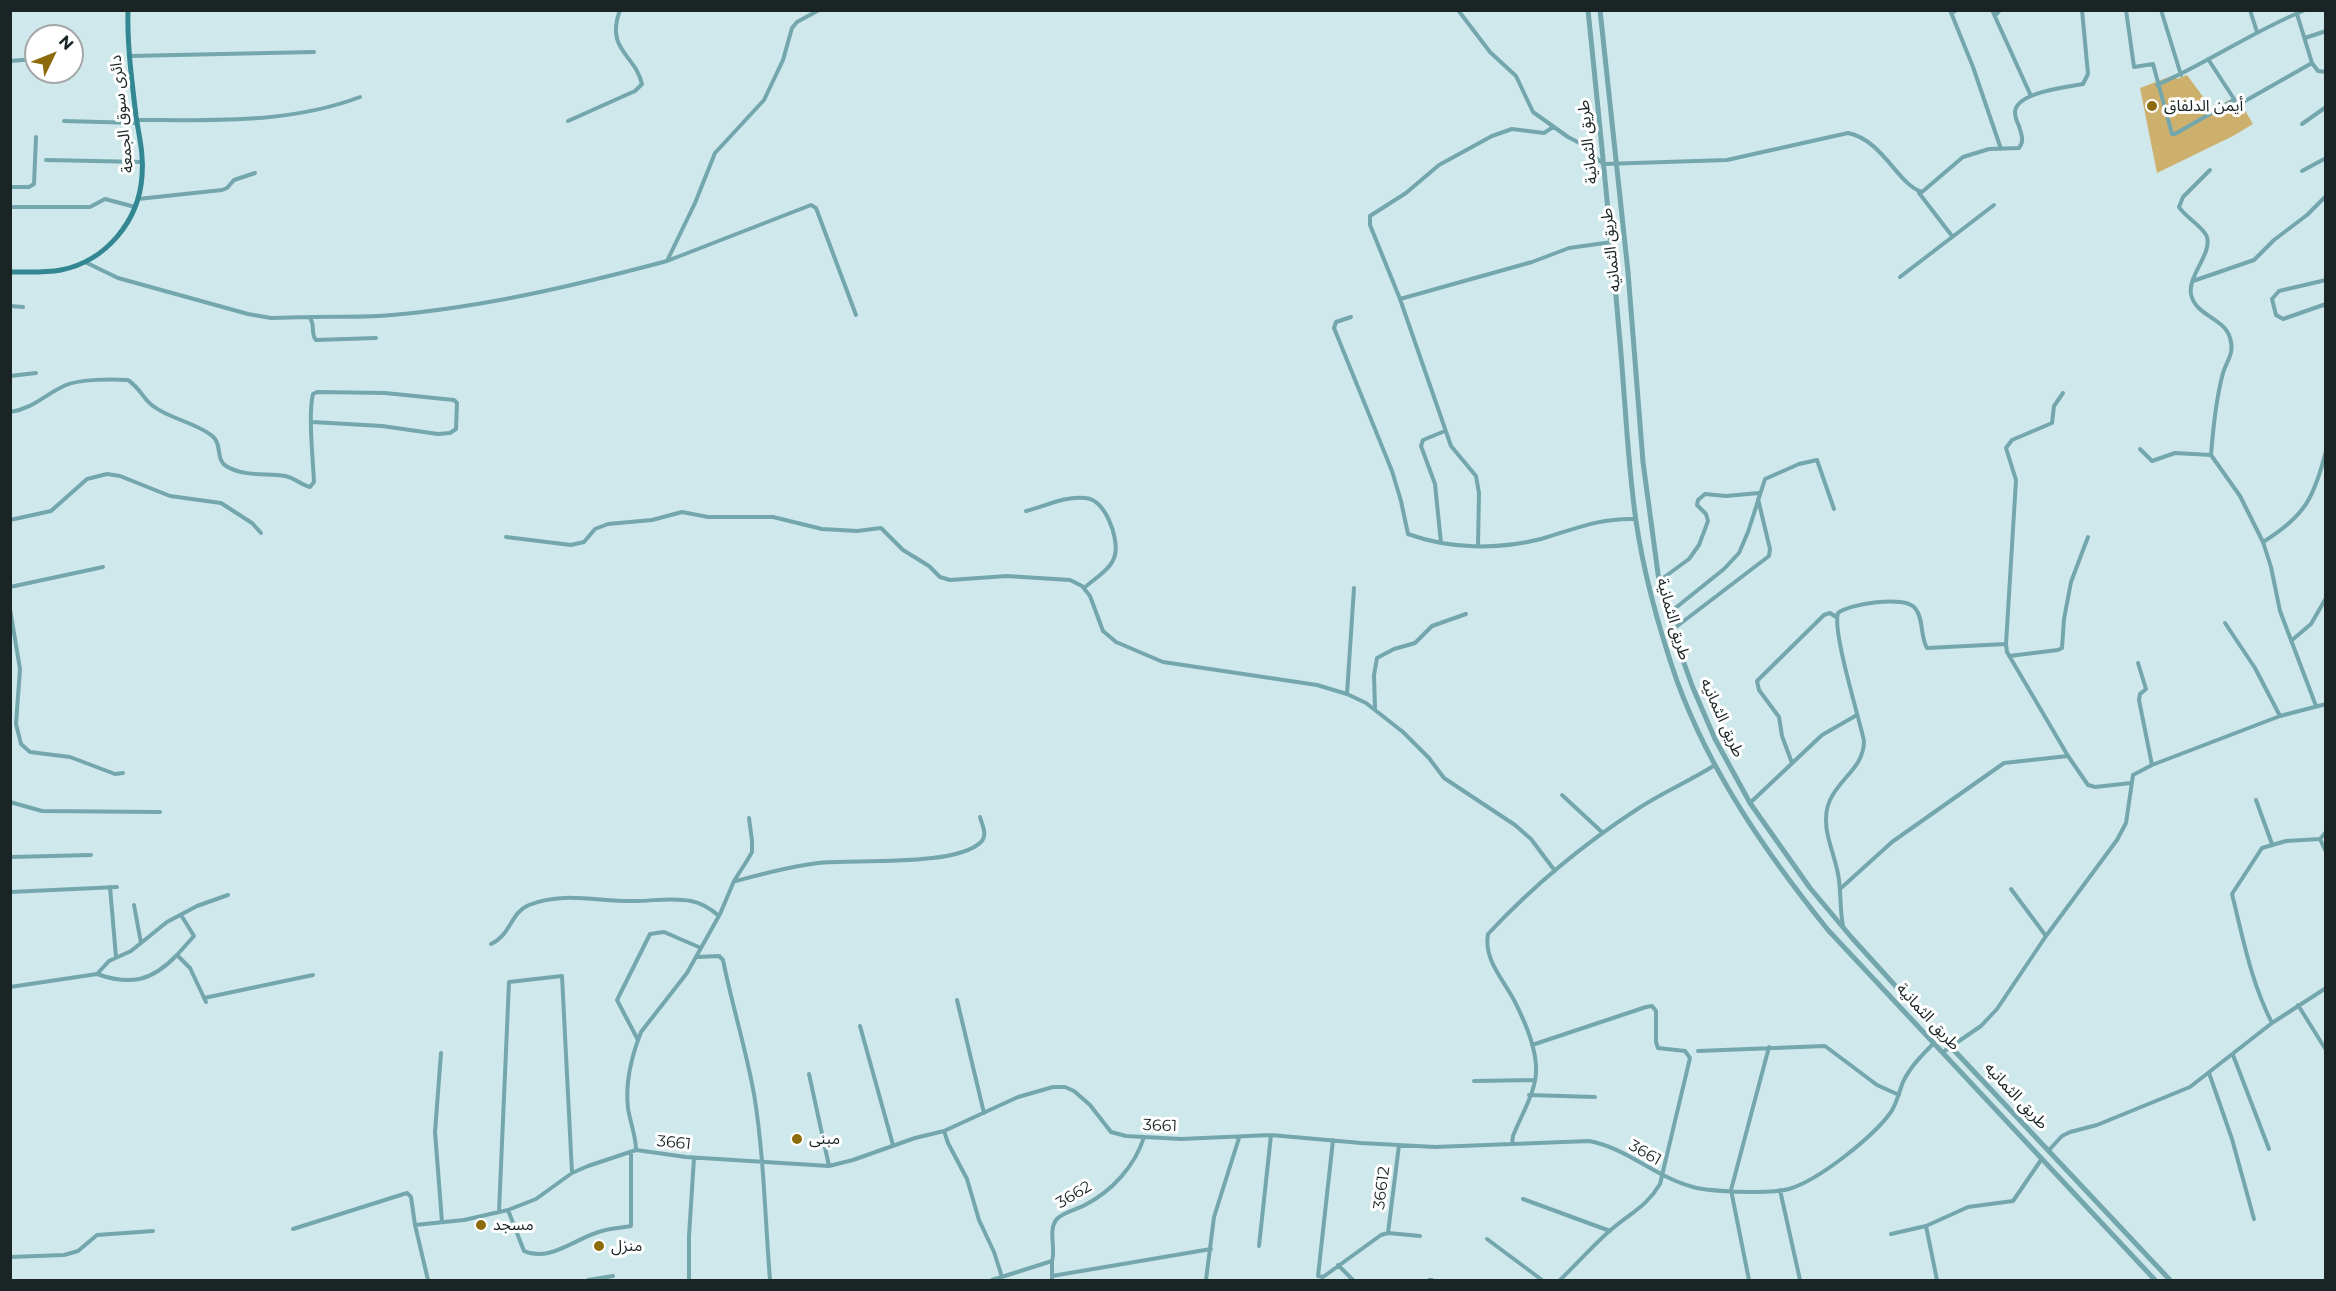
<!DOCTYPE html>
<html>
<head>
<meta charset="utf-8">
<style>
  body { margin:0 }
  #map { position:relative; width:2336px; height:1291px; overflow:hidden; background:#cfe8ec; font-family:Montserrat,sans-serif }
  canvas { display:block }
  .frame { position:absolute; inset:0; border:12px solid #1a2425; pointer-events:none }
  .north { position:absolute; left:24px; top:24px; width:60px; height:60px; box-sizing:border-box; background:#fff; border:2px solid #a3a7a8; border-radius:50%; rotate:47deg; font-size:16px; font-weight:700; line-height:24px; text-align:center; color:#1a2425 }
  .north::after { content:''; display:block; margin:auto; width:21px; height:27px; background:#8c6b0d; clip-path:polygon(50% 0,100% 100%,50% 72%,0 100%) }
</style>
</head>
<body>
<div id="map">
<canvas width="2336" height="1291"></canvas>
<div class="frame"></div>
<div class="north">N</div>
</div>
<script>
const ctx = document.querySelector('canvas').getContext('2d');
ctx.lineJoin = 'round';
function fill(path, color) { ctx.fillStyle = color; ctx.fill(path, 'evenodd'); }
function trace(path, color, width, dash) { ctx.strokeStyle = color; ctx.lineWidth = width; ctx.lineCap = dash ? 'butt' : 'round'; ctx.setLineDash(dash || []); ctx.stroke(path); }
function write(font, color, halo, rows, align = 'center') {
  ctx.font = font + ' Montserrat,"Noto Sans Arabic",sans-serif'; ctx.lineWidth = 6; ctx.setLineDash([]); ctx.textBaseline = 'middle'; ctx.strokeStyle = halo; ctx.fillStyle = color; for (const [text, x, y, turn = 0] of rows) {
    ctx.save(); ctx.translate(x, y); ctx.rotate((+turn || 0) * Math.PI / 180); ctx.textAlign = isNaN(turn) ? turn : align; if (halo) ctx.strokeText(text, 0, 0); ctx.fillText(text, 0, 0); ctx.restore();
  }
}
fill(new Path2D(`
  M 2174,75 L 2177,79 L 2187,75 L 2212,109 L 2231,99 L 2238,109 L 2243,107 L 2253,124 L 2233,136 L 2157,173 L 2140,88 Z`), '#ceb06d');
trace(new Path2D(`
  M 819,10 L 797,22 L 792,28 L 783,60 L 764,100 L 715,153 L 695,203 L 667,261 L 811,205 L 816,208 L 856,315
  M 1458,10 L 1490,52 L 1516,76 L 1533,112 L 1568,137 L 1589,148 L 1597,159 L 1604,164 L 1727,160 L 1848,133 C 1883,140 1898,185 1922,192 L 1963,157 L 1989,149 L 2019,148 C 2025,140 2021,134 2019,126 C 2017,122 2015,116 2015,112 C 2016,92 2068,87 2083,84 L 2088,74 L 2082,10
  M 1950,10 L 1973,67 L 2001,149
  M 1992,10 L 2031,96
  M 2126,10 L 2134,67 L 2153,64 L 2172,134 L 2175,134 L 2234,100
  M 2161,10 L 2181,75
  M 2250,10 L 2257,32
  M 1951,13 L 1957,10
  M 2297,14 L 2312,63 L 2318,71 L 2326,72
  M 1995,16 L 2000,10
  M 2305,38 L 2326,31
  M 130,56 L 314,52
  M 2208,59 L 2238,105 L 2312,63
  M 10,61 L 36,59
  M 2157,85 C 2208,63 2253,31 2305,10
  M 137,120 C 212,120 289,124 360,97
  M 64,121 L 137,123
  M 568,121 L 635,91 L 642,84 C 635,54 605,50 620,10
  M 2302,124 L 2326,107
  M 46,160 L 142,162
  M 2210,170 L 2183,197 L 2179,207 C 2185,217 2204,227 2207,237 C 2212,254 2188,275 2191,294 C 2195,316 2225,318 2230,338 C 2235,353 2227,360 2223,373 C 2216,399 2213,429 2211,455
  M 2302,171 L 2326,158
  M 10,187 L 29,187 L 34,184 L 36,137
  M 1919,193 L 1952,236
  M 138,199 L 222,190 L 227,188 L 234,180 L 255,173
  M 10,207 L 90,207 L 105,199 L 135,207
  M 85,262 L 118,278 L 248,314 L 271,318 L 309,317 C 316,323 310,334 316,340 L 376,338
  M 1900,277 L 1994,205
  M 2326,280 L 2279,291 L 2272,299 L 2276,315 L 2283,319 L 2326,304
  M 2193,281 L 2254,260 L 2274,240 L 2307,215 L 2326,196
  M 1400,299 L 1370,225 L 1370,216 L 1406,193 L 1439,165 L 1492,136 L 1512,129 L 1544,133 L 1553,127
  M 10,306 L 23,307
  M 309,317 C 336,316 364,318 392,315 C 485,307 577,285 667,261
  M 1351,317 L 1336,322 L 1334,328 L 1392,471 L 1401,501 L 1408,534 C 1449,549 1498,550 1541,539 C 1575,529 1599,518 1635,519
  M 10,376 L 36,373
  M 2063,393 L 2054,406 L 2052,423 L 2012,440 L 2006,448 L 2016,480 L 2006,644 L 2007,652 L 2068,756 L 2088,785 L 2095,787 L 2131,783
  M 10,412 C 35,408 45,394 66,385 C 80,379 112,379 128,380 C 141,389 143,399 153,406 C 170,419 194,422 211,435 C 223,443 215,459 226,466 C 244,477 265,473 285,476 C 295,478 301,485 310,487 L 314,482 C 313,459 308,414 313,394 L 317,392 L 385,393 L 454,400 L 457,403 L 456,429 L 450,433 L 438,434 L 382,426 L 312,422
  M 2140,449 L 2152,461 L 2175,453 L 2211,455 L 2240,496 L 2263,542 L 2271,567 L 2280,611 L 2316,706
  M 1026,511 C 1046,506 1064,496 1085,498 C 1105,499 1119,537 1115,555 C 1112,569 1094,579 1084,588
  M 10,520 L 51,511 L 87,479 L 107,474 L 120,476 L 170,496 L 221,503 L 252,523 L 261,533
  M 506,537 L 571,545 L 584,542 L 595,529 L 608,524 L 652,520 L 682,512 L 708,517 L 773,517 L 822,529 L 857,531 L 881,528 L 903,550 L 929,566 L 940,577 L 950,580 L 1007,576 L 1070,580 L 1082,586 L 1090,596 L 1103,631 L 1116,642 L 1163,662 L 1317,685 L 1347,694 L 1366,703 L 1403,732 L 1429,758 L 1444,778 L 1515,825 L 1531,839 L 1555,871
  M 2263,542 C 2305,516 2314,498 2326,451
  M 1441,543 L 1435,484 L 1421,446 L 1423,440 L 1445,431
  M 1478,546 L 1479,493 L 1476,476 L 1451,446 L 1400,299 L 1532,262 L 1569,248 L 1612,242
  M 1659,581 L 1689,559 L 1699,545 L 1708,521 L 1706,514 L 1697,505 L 1698,500 L 1705,494 L 1726,496 L 1759,493
  M 10,587 L 103,567
  M 10,609 L 20,669 L 16,724 L 21,744 L 30,752 L 70,757 L 115,774 L 123,773
  M 1668,614 L 1724,569 L 1739,553 L 1748,532 L 1765,479 L 1799,464 L 1817,460 L 1834,509
  M 2225,623 L 2255,668 L 2280,716
  M 1672,630 L 1769,556 L 1770,549 L 1758,499
  M 2291,641 L 2311,624 L 2326,598
  M 2009,656 L 2058,650 L 2062,648 L 2064,619 L 2071,582 L 2088,537
  M 2138,663 L 2146,689 L 2140,694 L 2139,700 L 2152,765
  M 1347,694 L 1354,588
  M 1375,708 L 1374,675 L 1377,658 L 1394,649 L 1415,643 L 1432,626 L 1466,614
  M 1792,763 L 1782,736 L 1779,717 L 1759,690 L 1757,681 L 1824,615 L 1830,613 L 1836,617
  M 1562,795 L 1603,833
  M 2256,800 L 2272,844
  M 10,802 L 42,811 L 160,812
  M 1750,803 L 1822,735 L 1857,715
  M 2326,832 L 2320,839 L 2326,852
  M 10,857 L 91,855
  M 736,881 C 762,874 791,866 818,863 C 854,859 956,867 981,842 C 988,835 982,825 980,817
  M 110,887 L 116,957
  M 1840,889 L 1892,842 L 2004,763 L 2068,756
  M 2011,889 L 2046,936
  M 10,892 L 117,887
  M 134,905 L 141,943
  M 1843,926 C 1840,911 1841,896 1839,880 C 1836,853 1818,827 1830,800 C 1840,778 1864,767 1864,741 C 1859,717 1832,631 1838,613 C 1848,604 1905,595 1915,608 C 1924,619 1920,636 1927,648 L 2006,644
  M 491,944 C 511,935 510,913 529,905 C 563,891 600,902 635,901 C 653,901 673,897 691,901 C 702,903 711,909 719,916
  M 177,955 L 194,936 L 181,915
  M 697,957 L 719,956 L 723,960 C 732,1005 746,1049 754,1094 C 764,1155 765,1218 770,1280
  M 97,974 C 131,986 152,981 177,955 L 190,968 L 206,1002
  M 10,987 L 97,974 L 109,961 L 131,951 L 167,922 L 197,906 L 228,895
  M 204,998 L 313,975
  M 957,1000 L 984,1113
  M 2298,1005 L 2326,1050
  M 2272,1023 C 2251,982 2243,938 2232,894 L 2262,848 L 2286,841 L 2320,839
  M 860,1026 L 893,1145
  M 638,1040 L 617,1000 L 650,934 L 664,932 L 701,948
  M 1532,1045 L 1646,1007 L 1652,1006 L 1656,1011 L 1656,1042 L 1658,1048 L 1685,1051 L 1690,1058 L 1660,1184 C 1647,1206 1632,1212 1613,1228 C 1594,1244 1578,1263 1560,1280
  M 1698,1051 L 1825,1046 L 1877,1085 L 1899,1095
  M 1943,1052 L 1981,1026 L 1997,1009 L 2046,936 L 2117,840 L 2126,823 L 2133,775 L 2152,765 L 2280,716 L 2326,704
  M 441,1053 L 435,1132 L 442,1222
  M 2233,1055 L 2269,1149
  M 2209,1073 L 2232,1139 L 2254,1219
  M 809,1074 L 829,1166
  M 1474,1081 L 1535,1080
  M 1529,1095 L 1595,1097
  M 944,1131 L 948,1143 L 967,1179 L 979,1220 L 994,1252 L 1002,1277
  M 1333,1140 L 1318,1276 L 1323,1277 L 1381,1235 L 1388,1233 L 1420,1236
  M 1512,1144 L 1513,1136 C 1521,1115 1538,1089 1536,1066 C 1535,1046 1525,1022 1516,1004 C 1505,981 1483,960 1488,934 C 1532,887 1585,843 1639,808 C 1663,792 1690,781 1715,765
  M 636,1150 C 636,1136 630,1122 628,1108 C 625,1083 632,1055 641,1032 L 687,973 L 720,914 L 734,881 L 748,859 L 752,852 L 752,841 L 749,818
  M 2049,1150 L 2062,1136 L 2070,1132 L 2097,1125 L 2190,1087 L 2272,1023 L 2326,988
  M 1780,1190 L 1800,1280
  M 1523,1199 L 1610,1231
  M 508,1210 L 524,1251 C 550,1263 577,1237 602,1231 C 611,1228 621,1228 631,1226 L 631,1152
  M 499,1212 L 509,982 L 562,976 L 572,1173
  M 415,1225 L 464,1220 L 508,1210 L 536,1199 L 572,1173 L 588,1166 L 636,1150 L 686,1157 L 829,1166 L 853,1160 L 915,1138 L 944,1131 L 1018,1097 L 1053,1087 L 1065,1087 L 1074,1091 L 1090,1105 L 1111,1132 L 1126,1136 L 1181,1139 L 1271,1135 L 1361,1143 L 1435,1147 L 1589,1141 C 1627,1148 1655,1177 1693,1187 C 1711,1192 1771,1194 1789,1189 C 1819,1180 1873,1137 1891,1112 C 1897,1103 1899,1092 1903,1082 C 1910,1067 1922,1055 1934,1043
  M 1926,1226 L 1937,1280
  M 293,1229 L 407,1193 L 411,1197 L 415,1225 L 428,1280
  M 1388,1233 L 1399,1145
  M 1891,1234 L 1926,1226 L 1968,1207 L 2013,1201 L 2041,1160
  M 1487,1239 L 1542,1280
  M 1259,1246 L 1271,1135
  M 10,1257 L 64,1255 L 78,1251 L 97,1235 L 153,1231
  M 1052,1261 L 1052,1280
  M 1338,1265 L 1353,1280
  M 1052,1276 L 1211,1249
  M 588,1280 L 613,1276
  M 689,1280 L 689,1236 L 694,1158
  M 992,1280 L 1052,1261 C 1056,1249 1048,1231 1056,1220 C 1062,1212 1076,1210 1085,1205 C 1112,1191 1135,1166 1144,1137
  M 1206,1280 L 1214,1217 L 1239,1138
  M 1429,1280 L 1432,1280
  M 1749,1280 L 1731,1190 L 1769,1047`), '#74a6ad', 4);
trace(new Path2D(`
  M 1588,10 C 1599,117 1610,224 1619,331 C 1625,393 1627,459 1636,521 C 1644,575 1659,629 1677,681 C 1711,774 1767,854 1828,930 L 2155,1280
  M 1600,10 L 1628,272 L 1643,462 L 1659,581 L 1672,630 L 1693,688 L 1715,739 L 1750,803 L 1810,888 L 1852,938 L 1950,1046 L 2170,1280`), '#74a6ad', 5);
trace(new Path2D(`
  M 10,272 C 27,272 45,273 61,270 C 106,261 139,221 142,176 C 144,155 139,136 136,116 C 132,81 127,46 128,10`), '#328792', 5);
for (const [x, y, r, color] of [
  [2152,106,6,"#8c6b0d"],
  [797,1139,6,"#8c6b0d"],
  [481,1225,6,"#8c6b0d"],
  [599,1246,6,"#8c6b0d"]
]) { const dot = new Path2D(); dot.arc(x, y, r, 0, 2 * Math.PI); ctx.fillStyle = color; ctx.fill(dot); trace(dot, '#fff', 2); }
write('16px', '#1a2425', '#fff', [
  ["أيمن الدلفاق",2164,106],
  ["مبنى",809,1139],
  ["مسجد",493,1225],
  ["منزل",611,1246]
], 'left');
write('16px', '#1a2425', '#fff', [
  ["دائرى سوق الجمعة",122,114,-96],
  ["طريق الثمانية",1588,142,-96],
  ["طريق الثمانيه",1611,250,-96],
  ["طريق الثمانية",1673,619,74],
  ["طريق الثمانيه",1722,718,66],
  ["طريق الثمانية",1928,1017,47],
  ["طريق الثمانيه",2016,1096,47],
  ["3661",1160,1126,2],
  ["3661",674,1143,6],
  ["3661",1645,1153,30],
  ["36612",1382,1188,-83],
  ["3662",1074,1195,-31]
]);
</script>
</body>
</html>
